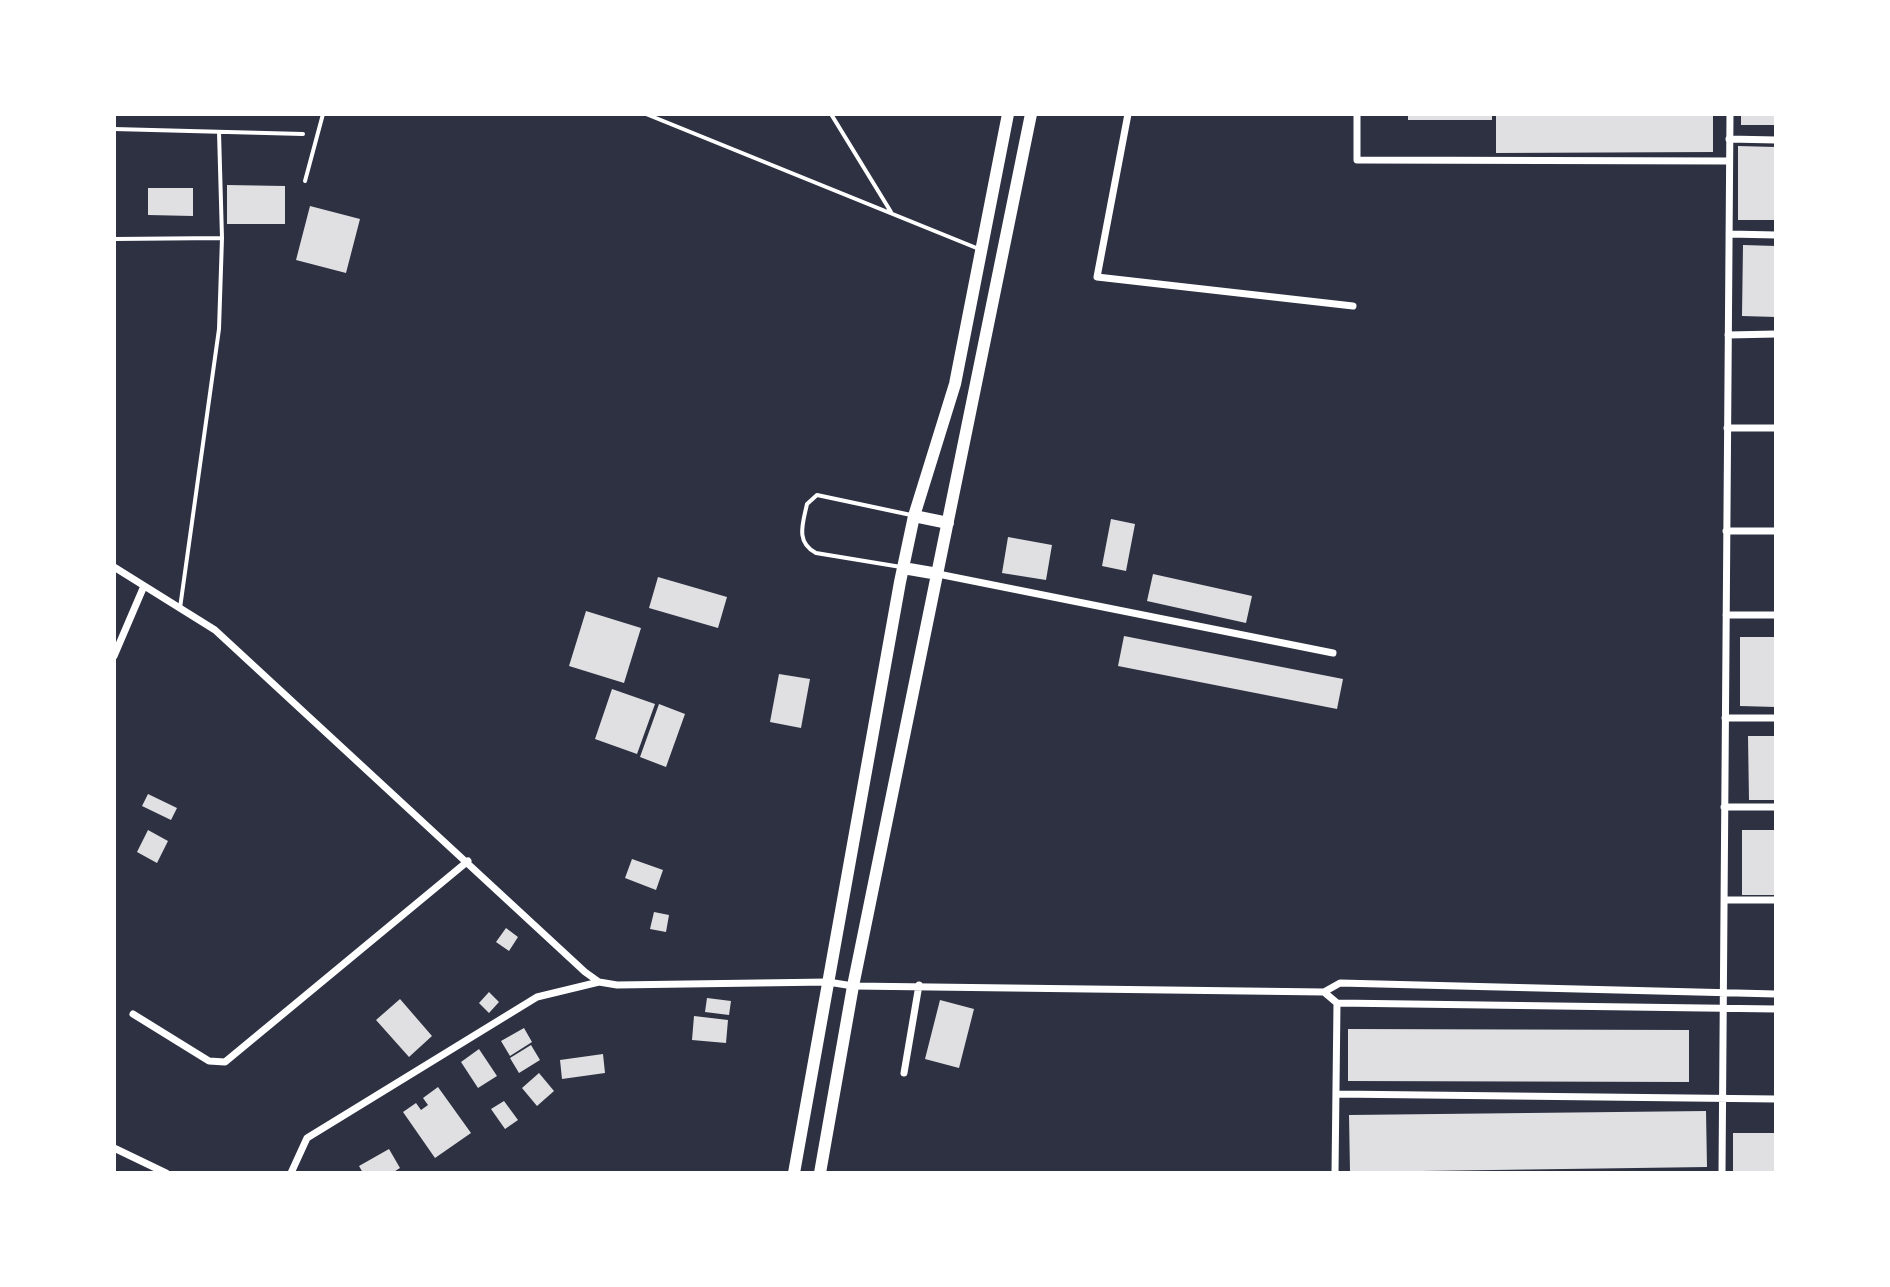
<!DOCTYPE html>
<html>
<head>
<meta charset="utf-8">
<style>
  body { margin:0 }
  #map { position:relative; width:1890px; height:1287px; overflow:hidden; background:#2d3142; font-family:Montserrat,sans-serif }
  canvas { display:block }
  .frame { position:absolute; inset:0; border:116px solid #fff; pointer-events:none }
</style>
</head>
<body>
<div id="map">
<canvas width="1890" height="1287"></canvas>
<div class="frame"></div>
</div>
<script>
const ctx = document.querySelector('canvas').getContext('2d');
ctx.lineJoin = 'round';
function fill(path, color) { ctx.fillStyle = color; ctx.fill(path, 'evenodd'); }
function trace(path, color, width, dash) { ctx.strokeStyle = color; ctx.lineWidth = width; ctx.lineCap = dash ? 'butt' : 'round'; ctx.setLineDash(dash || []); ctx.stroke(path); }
fill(new Path2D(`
  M 1408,114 L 1492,114 L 1492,120 L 1408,120 Z
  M 1496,114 L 1713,114 L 1713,152 L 1496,153 Z
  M 1741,114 L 1776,114 L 1776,125 L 1741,125 Z
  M 1738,146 L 1776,147 L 1776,220 L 1738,220 Z
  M 227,185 L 285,186 L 285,224 L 227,224 Z
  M 148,188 L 193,188 L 193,216 L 148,215 Z
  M 310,206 L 360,219 L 346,273 L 296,260 Z
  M 1743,245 L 1776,246 L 1776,317 L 1742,316 Z
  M 1111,519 L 1135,524 L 1126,571 L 1102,566 Z
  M 1008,537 L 1052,545 L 1046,580 L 1002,573 Z
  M 1153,574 L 1252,596 L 1246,623 L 1147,601 Z
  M 658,577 L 727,597 L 718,628 L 649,608 Z
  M 586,611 L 641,628 L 624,683 L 569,666 Z
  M 1124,636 L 1343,679 L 1337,709 L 1118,666 Z
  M 1740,637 L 1776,637 L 1776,707 L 1740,706 Z
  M 779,674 L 810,679 L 801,728 L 770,722 Z
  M 612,689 L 655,704 L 637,754 L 595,739 Z
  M 659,704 L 685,714 L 666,767 L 640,757 Z
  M 1748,736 L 1776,736 L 1776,800 L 1749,800 Z
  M 148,794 L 177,808 L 171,820 L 142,806 Z
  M 148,830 L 168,841 L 157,863 L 137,852 Z
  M 1742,830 L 1776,830 L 1776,895 L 1742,895 Z
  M 632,859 L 663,870 L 656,890 L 625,878 Z
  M 654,912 L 669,915 L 666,932 L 650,929 Z
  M 506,928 L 518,937 L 509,951 L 496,942 Z
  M 489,992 L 499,1002 L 489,1013 L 479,1003 Z
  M 707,998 L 731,1001 L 729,1015 L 705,1012 Z
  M 400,999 L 432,1036 L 409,1057 L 376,1020 Z
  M 940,1000 L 974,1009 L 959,1068 L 925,1059 Z
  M 694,1016 L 728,1020 L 726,1043 L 692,1040 Z
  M 524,1028 L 532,1042 L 510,1056 L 501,1041 Z
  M 1348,1029 L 1689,1030 L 1689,1082 L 1348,1081 Z
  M 531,1045 L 540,1060 L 519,1073 L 510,1058 Z
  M 479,1049 L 497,1076 L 478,1088 L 461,1062 Z
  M 603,1054 L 605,1073 L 562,1079 L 560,1060 Z
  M 539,1073 L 554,1091 L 537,1106 L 522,1088 Z
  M 438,1087 L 471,1133 L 435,1158 L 403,1112 L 416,1103 L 421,1110 L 428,1105 L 423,1098 Z
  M 504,1101 L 518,1120 L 505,1129 L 491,1109 Z
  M 1706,1111 L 1707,1167 L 1350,1172 L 1349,1115 Z
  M 1733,1133 L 1776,1133 L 1776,1173 L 1733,1173 Z
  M 389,1149 L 400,1168 L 392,1173 L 363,1173 L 359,1166 Z`), '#e0e0e3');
trace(new Path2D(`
  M 646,114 L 979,249
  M 831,114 L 891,212
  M 114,129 L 303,134
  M 305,181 L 323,114
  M 114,239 L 222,238
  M 901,567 L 816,553 C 795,542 803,523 807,504 L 817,495 L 911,515
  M 180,608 L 219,329 L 222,238 L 219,132`), '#fff', 4);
trace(new Path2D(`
  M 1128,114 L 1097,277 L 1353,306
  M 1357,114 L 1357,160 L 1729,161
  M 1729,139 L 1776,140
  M 1729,234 L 1776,235
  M 1728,335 L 1776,334
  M 1727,428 L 1776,428
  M 1726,531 L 1776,531
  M 114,567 L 215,630 L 585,972 L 599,982
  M 938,574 L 1333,653
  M 1726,615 L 1776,615
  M 114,656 L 144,586
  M 1725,718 L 1776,718
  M 1724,807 L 1776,807
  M 1724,900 L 1776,900
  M 1324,992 L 1337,1003 L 1776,1009
  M 133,1014 L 209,1061 L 225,1062 L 468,861
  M 904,1073 L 919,985
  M 1336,1094 L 1776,1099
  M 114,1148 L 166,1173
  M 291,1173 L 307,1138 L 537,997 L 599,982 L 617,985 L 828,982 L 853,986 L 1324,992 L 1340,983 L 1776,994
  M 1335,1173 L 1337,1003
  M 1722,1173 L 1730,114`), '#fff', 7);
trace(new Path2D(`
  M 914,516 L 948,523
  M 903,568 L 938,574
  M 794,1173 L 900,582 L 914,516 L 955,384 L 1008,114
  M 820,1173 L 853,986 L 1031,114`), '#fff', 12);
</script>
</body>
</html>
